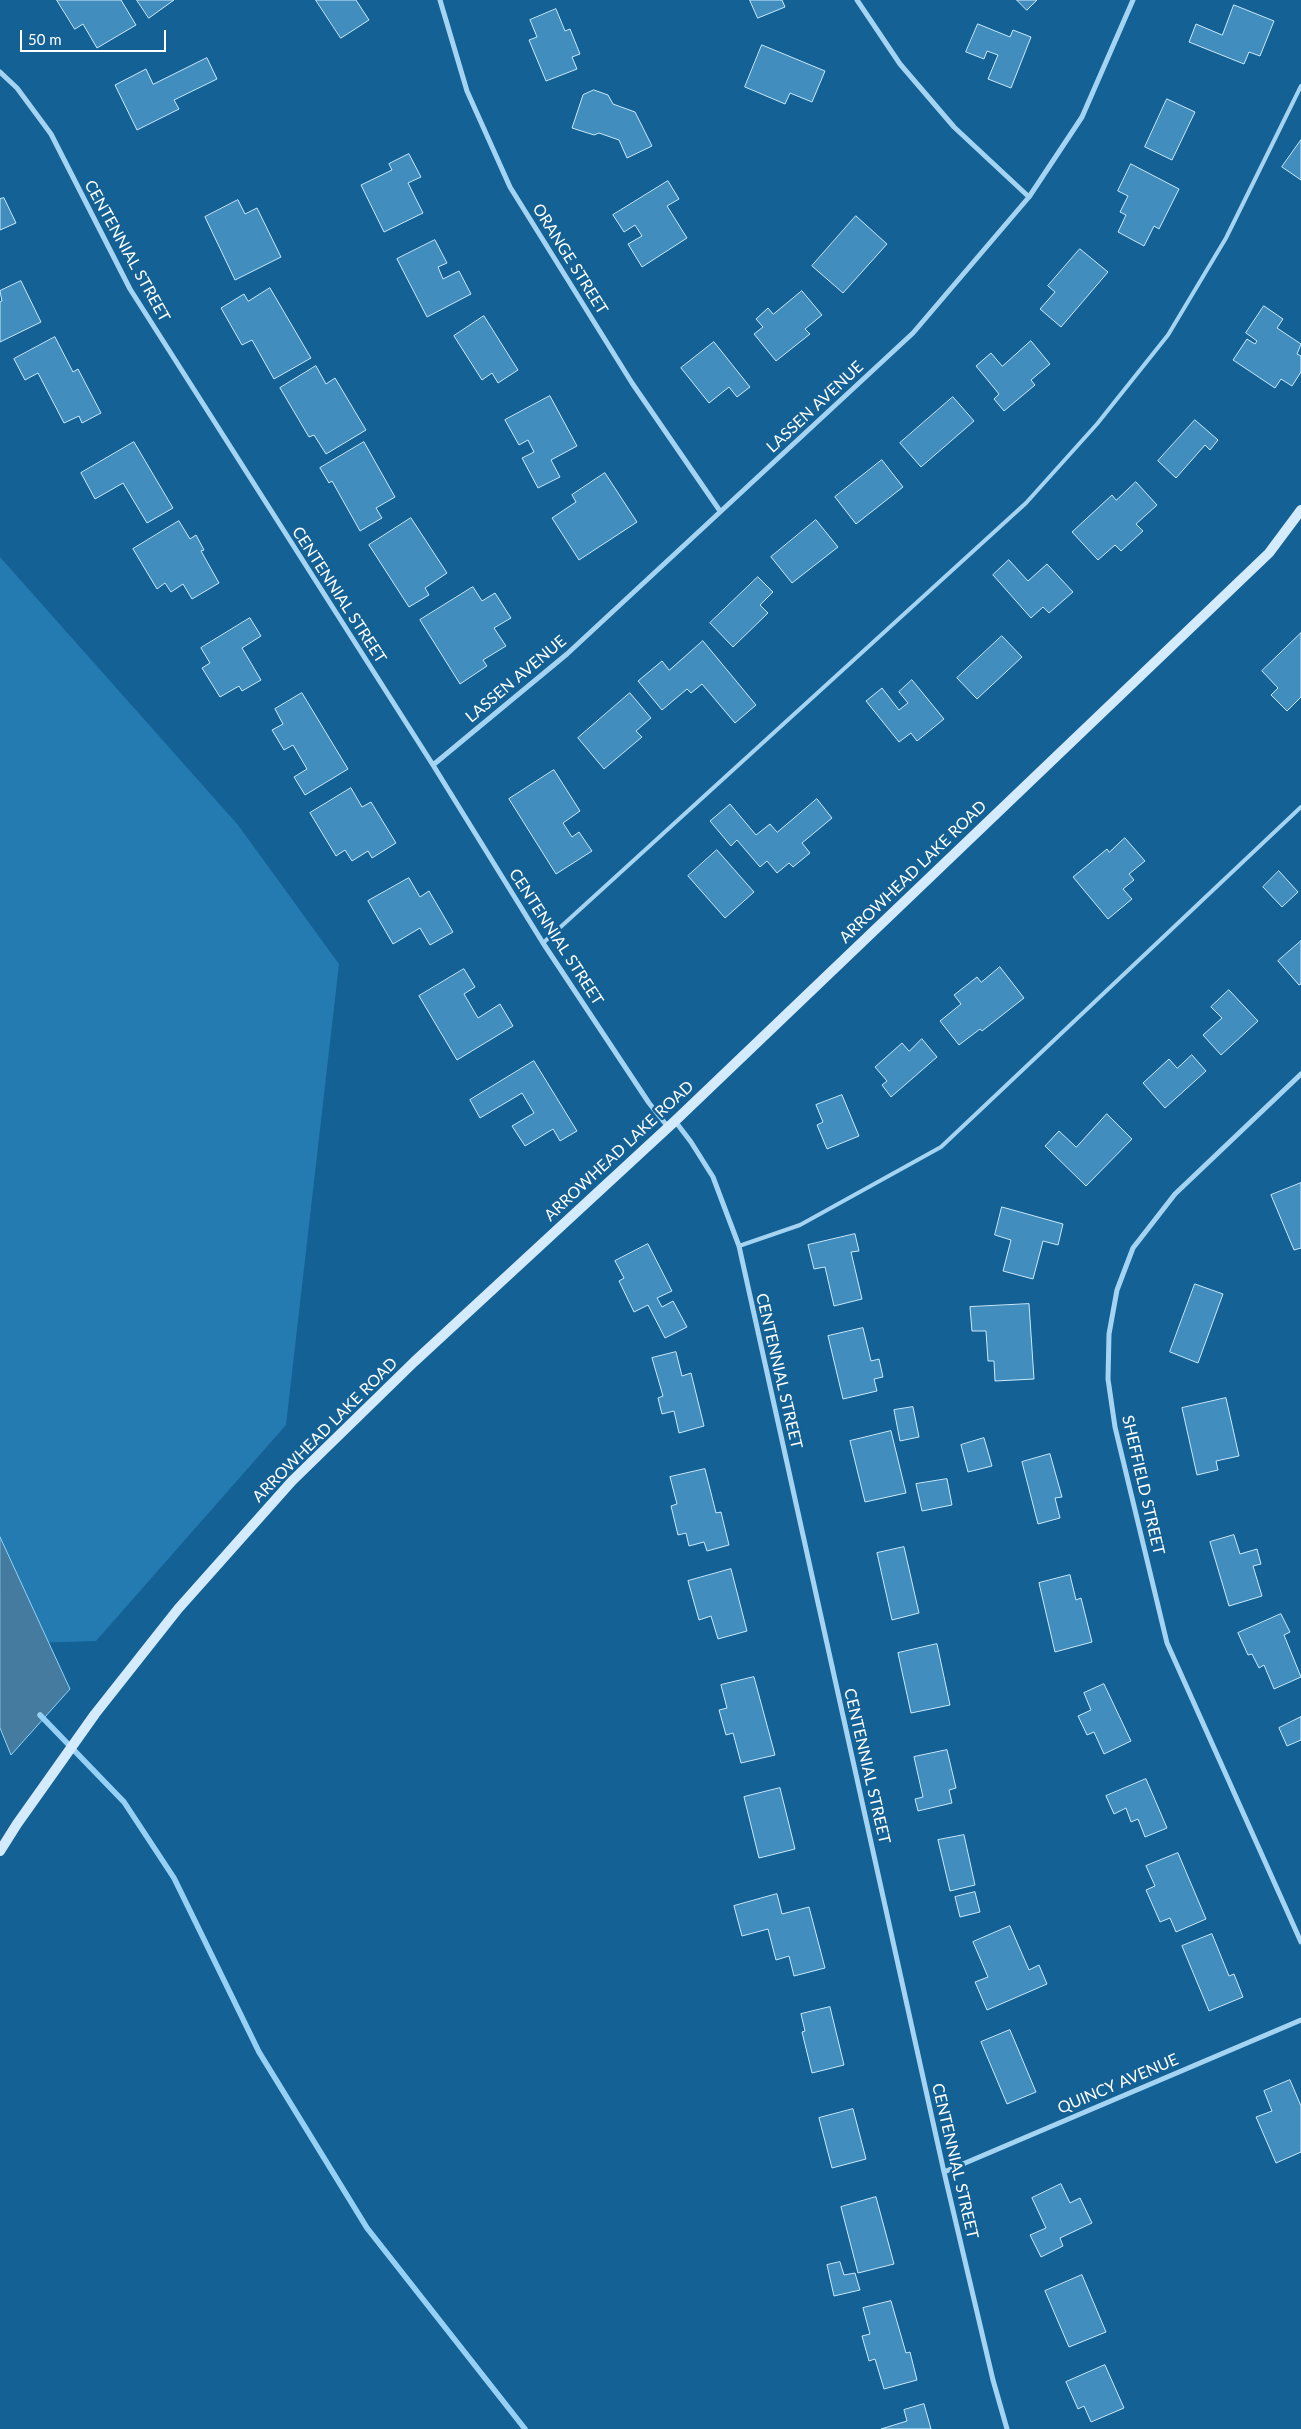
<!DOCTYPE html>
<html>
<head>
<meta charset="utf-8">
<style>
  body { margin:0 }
  #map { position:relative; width:1301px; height:2429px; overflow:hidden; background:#146195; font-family:Lato,sans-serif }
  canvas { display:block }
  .scale { position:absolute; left:20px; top:30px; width:146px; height:22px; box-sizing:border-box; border:2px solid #fff; border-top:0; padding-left:6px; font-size:15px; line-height:18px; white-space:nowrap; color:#fff; -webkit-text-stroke:4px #146195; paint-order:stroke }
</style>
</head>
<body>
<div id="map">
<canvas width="1301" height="2429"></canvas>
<div class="scale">50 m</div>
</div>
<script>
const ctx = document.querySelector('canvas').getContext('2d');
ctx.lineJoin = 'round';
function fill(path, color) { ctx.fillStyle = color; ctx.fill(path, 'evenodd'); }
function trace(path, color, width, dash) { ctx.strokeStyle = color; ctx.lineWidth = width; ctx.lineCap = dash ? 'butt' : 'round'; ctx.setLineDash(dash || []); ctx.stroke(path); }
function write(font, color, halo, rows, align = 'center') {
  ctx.font = font + ' Lato,sans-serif'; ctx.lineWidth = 5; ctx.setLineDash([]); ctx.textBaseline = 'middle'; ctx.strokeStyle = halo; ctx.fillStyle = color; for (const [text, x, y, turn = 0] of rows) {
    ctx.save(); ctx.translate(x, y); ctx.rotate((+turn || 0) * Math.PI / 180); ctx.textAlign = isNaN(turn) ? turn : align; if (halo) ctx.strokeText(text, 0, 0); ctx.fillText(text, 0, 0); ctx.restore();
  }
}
fill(new Path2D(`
  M 0,557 L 238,825 L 339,964 L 286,1425 L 96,1641 L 0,1644 Z`), '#237bb2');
const water = new Path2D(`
  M 0,1537 L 70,1689 L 11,1755 L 0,1728 Z`);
fill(water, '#447b9f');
trace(water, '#96d1f5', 1);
trace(new Path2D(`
  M 40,1715 L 124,1802 L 174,1878 L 259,2052 L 367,2228 L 525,2429`), '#96d1f5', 5.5);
const building = new Path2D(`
  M 57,0 L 121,0 L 136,25 L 97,48 L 83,24 L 75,29 Z
  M 137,0 L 174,0 L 149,18 Z
  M 316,0 L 356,0 L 369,20 L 341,38 Z
  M 750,0 L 782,0 L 785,7 L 758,18 Z
  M 1017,0 L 1037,0 L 1027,10 Z
  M 1234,5 L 1274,21 L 1260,56 L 1249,52 L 1244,64 L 1189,42 L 1196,24 L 1222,35 Z
  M 556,9 L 565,31 L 570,29 L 580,54 L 572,57 L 577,69 L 546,81 L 529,40 L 537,37 L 530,20 Z
  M 978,24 L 1010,37 L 1013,30 L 1031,37 L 1011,88 L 988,79 L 998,55 L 987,51 L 984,59 L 966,52 Z
  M 762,45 L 825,71 L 812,102 L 790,93 L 785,104 L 745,87 Z
  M 207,58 L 217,79 L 174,100 L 179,109 L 137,130 L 115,85 L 146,69 L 153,84 Z
  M 594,90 L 608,95 L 613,104 L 635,112 L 652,146 L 627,158 L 619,140 L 599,133 L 594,135 L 572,128 L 583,95 Z
  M 1167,99 L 1195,112 L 1172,160 L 1145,147 Z
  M 1301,140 L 1301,180 L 1282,167 Z
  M 409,154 L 421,177 L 408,183 L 423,213 L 384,232 L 361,185 L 392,170 L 389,164 Z
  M 1131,164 L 1179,189 L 1159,229 L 1154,226 L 1144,246 L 1118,232 L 1126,215 L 1120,212 L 1128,196 L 1118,191 Z
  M 668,181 L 679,199 L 667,206 L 687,238 L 642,267 L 628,244 L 642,236 L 635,225 L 624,232 L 613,215 Z
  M 4,198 L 16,223 L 0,230 L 0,199 Z
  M 238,200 L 245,214 L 257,208 L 281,257 L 235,280 L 205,217 Z
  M 856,216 L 887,244 L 843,293 L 812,266 Z
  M 435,240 L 447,263 L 438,267 L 443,279 L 459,271 L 471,294 L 427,317 L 397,259 Z
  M 1080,249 L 1108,272 L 1061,327 L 1040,309 L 1055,292 L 1048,286 Z
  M 21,281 L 41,322 L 0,342 L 0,302 L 2,301 L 0,291 Z
  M 270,288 L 311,358 L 274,379 L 252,340 L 242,345 L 221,308 L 244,294 L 248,301 Z
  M 802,291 L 822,315 L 805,329 L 810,334 L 776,361 L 754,334 L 763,327 L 756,319 L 768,308 L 773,314 Z
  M 1264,306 L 1283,319 L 1277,328 L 1301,344 L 1297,354 L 1301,356 L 1301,372 L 1292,386 L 1281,379 L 1275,388 L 1233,360 L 1247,339 L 1255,344 L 1257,341 L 1246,333 Z
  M 484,316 L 518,370 L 498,383 L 492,373 L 482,380 L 454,336 Z
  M 55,337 L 73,372 L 78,369 L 101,413 L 82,423 L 79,416 L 64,423 L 38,373 L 25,380 L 14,359 Z
  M 1031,341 L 1050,364 L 1031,380 L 1035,385 L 1004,411 L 994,399 L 999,394 L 976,366 L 991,353 L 1002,366 Z
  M 714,342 L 750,387 L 737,397 L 729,387 L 709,403 L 681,368 Z
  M 316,366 L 326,384 L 335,378 L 366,430 L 326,454 L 314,435 L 309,437 L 280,388 Z
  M 550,396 L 577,446 L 551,460 L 560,477 L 538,488 L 522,458 L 534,452 L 528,440 L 519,445 L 505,420 Z
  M 953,397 L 974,421 L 921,467 L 900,443 Z
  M 1195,420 L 1218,440 L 1210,450 L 1205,445 L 1176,478 L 1158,461 Z
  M 134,442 L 173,508 L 147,523 L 123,483 L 95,499 L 81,473 Z
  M 364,442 L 395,497 L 376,508 L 382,518 L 360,531 L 332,481 L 329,483 L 320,468 Z
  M 882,460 L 903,487 L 856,524 L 835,497 Z
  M 605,473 L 637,522 L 579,560 L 552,518 L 576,502 L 572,495 Z
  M 1136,482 L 1157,505 L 1136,524 L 1143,531 L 1121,551 L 1115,545 L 1098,560 L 1072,532 L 1112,495 L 1116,500 Z
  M 411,518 L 447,573 L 425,588 L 429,595 L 409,607 L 369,545 Z
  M 816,520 L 838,547 L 792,583 L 771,557 Z
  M 179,521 L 190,539 L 196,535 L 204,550 L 201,551 L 219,583 L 192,599 L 183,584 L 171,592 L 165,583 L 157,589 L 133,549 Z
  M 1009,560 L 1028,581 L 1047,564 L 1073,592 L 1049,613 L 1043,607 L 1031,618 L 993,575 Z
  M 758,577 L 773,592 L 760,605 L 768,613 L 733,647 L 710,623 Z
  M 473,587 L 482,601 L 495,593 L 511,618 L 494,628 L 506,646 L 483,660 L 487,666 L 460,684 L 420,620 Z
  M 250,618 L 261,636 L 242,648 L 261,680 L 242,691 L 239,686 L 220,697 L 202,668 L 210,663 L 201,648 Z
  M 1301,633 L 1301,697 L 1287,711 L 1271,695 L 1278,688 L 1262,671 Z
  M 1002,636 L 1022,657 L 977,699 L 957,678 Z
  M 703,641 L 756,705 L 735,723 L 702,684 L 691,693 L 687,689 L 662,710 L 638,681 L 662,661 L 669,670 Z
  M 912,680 L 944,719 L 917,741 L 911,733 L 899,742 L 866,701 L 882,688 L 899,710 L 908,703 L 899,692 Z
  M 302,693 L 348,769 L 305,795 L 294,777 L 307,769 L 293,745 L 284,750 L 272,730 L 283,724 L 275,709 Z
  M 630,693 L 651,718 L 636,731 L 642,737 L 604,769 L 578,738 Z
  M 554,770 L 580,811 L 563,823 L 572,837 L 579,832 L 592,851 L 556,874 L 509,799 Z
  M 351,788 L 362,807 L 371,802 L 396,843 L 372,858 L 368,851 L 352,861 L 345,850 L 336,856 L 310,813 Z
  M 817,799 L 832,818 L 802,843 L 810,853 L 793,867 L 789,863 L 777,873 L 767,861 L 760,867 L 737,840 L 731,846 L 710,821 L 730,804 L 756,835 L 770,824 L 777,832 Z
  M 1125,838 L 1145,861 L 1129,874 L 1134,880 L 1123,889 L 1132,899 L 1108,919 L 1073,877 L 1107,849 L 1109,852 Z
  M 717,850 L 754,892 L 725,918 L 688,876 Z
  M 1279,871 L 1298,892 L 1282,907 L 1263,887 Z
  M 409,878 L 420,897 L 429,891 L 453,932 L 430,945 L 420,928 L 393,944 L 368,901 Z
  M 1301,941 L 1301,984 L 1299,985 L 1278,961 Z
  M 1000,967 L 1024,998 L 982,1031 L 980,1029 L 959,1045 L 940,1021 L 961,1004 L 954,995 L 977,977 L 981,982 Z
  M 464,969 L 475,987 L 464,994 L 478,1018 L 500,1004 L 513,1026 L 457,1060 L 419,996 Z
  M 1229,990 L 1258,1021 L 1221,1055 L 1203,1035 L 1222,1018 L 1211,1007 Z
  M 922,1039 L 937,1057 L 891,1097 L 882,1085 L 887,1081 L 875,1067 L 902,1043 L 909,1051 Z
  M 1192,1055 L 1206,1071 L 1165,1108 L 1143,1083 L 1169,1059 L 1177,1068 Z
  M 534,1061 L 577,1131 L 560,1141 L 553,1129 L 525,1146 L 512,1126 L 534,1113 L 522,1093 L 480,1118 L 470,1100 Z
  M 842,1095 L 859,1136 L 827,1149 L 817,1125 L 823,1122 L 816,1105 Z
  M 1107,1114 L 1132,1139 L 1086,1186 L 1045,1146 L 1059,1131 L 1076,1147 Z
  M 1301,1183 L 1301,1248 L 1294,1250 L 1271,1195 Z
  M 1002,1207 L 1063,1224 L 1058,1245 L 1043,1241 L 1033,1279 L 1003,1271 L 1011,1240 L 995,1235 Z
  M 855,1234 L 859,1251 L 851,1252 L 862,1299 L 834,1306 L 825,1267 L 814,1269 L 808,1245 Z
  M 648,1244 L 672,1291 L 657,1298 L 662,1307 L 673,1301 L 687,1327 L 665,1338 L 648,1305 L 634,1312 L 619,1281 L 624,1278 L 615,1261 Z
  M 1195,1284 L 1223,1294 L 1198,1363 L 1170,1352 Z
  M 1029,1304 L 1034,1379 L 995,1381 L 994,1361 L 988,1361 L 986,1331 L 972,1331 L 970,1307 Z
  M 863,1328 L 871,1361 L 879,1359 L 883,1377 L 874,1379 L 877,1391 L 843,1399 L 828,1336 Z
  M 676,1352 L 682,1376 L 691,1373 L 704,1426 L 679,1433 L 674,1411 L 662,1414 L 658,1398 L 663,1396 L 652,1358 Z
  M 1226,1398 L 1239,1456 L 1216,1461 L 1218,1470 L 1197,1475 L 1182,1408 Z
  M 913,1407 L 919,1437 L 900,1441 L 894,1410 Z
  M 891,1431 L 906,1493 L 865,1502 L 850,1441 Z
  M 984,1438 L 992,1466 L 968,1472 L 961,1445 Z
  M 1050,1454 L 1062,1497 L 1055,1498 L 1060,1518 L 1038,1524 L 1022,1462 Z
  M 705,1469 L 716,1513 L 721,1512 L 729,1545 L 707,1551 L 704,1542 L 689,1546 L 686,1533 L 678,1535 L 671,1506 L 677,1504 L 670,1477 Z
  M 947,1479 L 952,1505 L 922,1511 L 916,1484 Z
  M 1234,1535 L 1240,1554 L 1257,1549 L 1261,1564 L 1253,1566 L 1262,1596 L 1229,1606 L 1210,1542 Z
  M 904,1547 L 919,1613 L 892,1620 L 877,1553 Z
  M 731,1569 L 747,1631 L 718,1639 L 711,1616 L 699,1620 L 688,1581 Z
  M 1070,1575 L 1076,1600 L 1081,1598 L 1092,1642 L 1055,1652 L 1039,1583 Z
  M 1281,1614 L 1290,1632 L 1284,1635 L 1301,1677 L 1274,1689 L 1264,1665 L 1259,1668 L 1252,1654 L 1248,1655 L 1238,1633 Z
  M 937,1644 L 950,1705 L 911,1713 L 898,1653 Z
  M 754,1677 L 775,1755 L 741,1763 L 733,1733 L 726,1735 L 719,1710 L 727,1708 L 721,1685 Z
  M 1104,1684 L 1131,1741 L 1104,1754 L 1094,1732 L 1087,1735 L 1078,1716 L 1091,1710 L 1084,1693 Z
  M 1301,1717 L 1301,1740 L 1287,1746 L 1279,1728 Z
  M 947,1750 L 956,1788 L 949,1790 L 952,1803 L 918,1811 L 915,1799 L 923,1797 L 914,1757 Z
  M 1146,1779 L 1167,1828 L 1145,1837 L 1138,1819 L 1131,1822 L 1126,1808 L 1114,1814 L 1106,1796 Z
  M 780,1788 L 795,1849 L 759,1858 L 744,1797 Z
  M 964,1835 L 975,1885 L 950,1891 L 938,1840 Z
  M 1178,1853 L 1206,1919 L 1176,1932 L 1170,1918 L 1160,1922 L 1146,1890 L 1155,1886 L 1146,1866 Z
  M 975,1892 L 980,1912 L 960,1917 L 955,1897 Z
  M 777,1894 L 782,1914 L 809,1907 L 825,1968 L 794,1976 L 789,1956 L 776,1960 L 768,1929 L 742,1936 L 734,1906 Z
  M 1010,1926 L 1029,1970 L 1039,1965 L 1047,1984 L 987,2010 L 975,1982 L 988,1977 L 973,1942 Z
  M 1212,1934 L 1229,1976 L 1234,1974 L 1243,1997 L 1209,2011 L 1182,1946 Z
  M 830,2007 L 844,2065 L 812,2073 L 802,2032 L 805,2031 L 801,2014 Z
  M 1010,2030 L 1036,2092 L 1007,2104 L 981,2042 Z
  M 1290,2080 L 1301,2106 L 1301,2152 L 1276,2163 L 1256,2117 L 1272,2111 L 1264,2091 Z
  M 853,2109 L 866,2159 L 832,2168 L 819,2118 Z
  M 1061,2184 L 1070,2203 L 1080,2198 L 1092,2223 L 1060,2238 L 1063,2246 L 1041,2257 L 1030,2235 L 1046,2228 L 1032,2198 Z
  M 876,2197 L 894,2264 L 858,2273 L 841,2207 Z
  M 840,2262 L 844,2275 L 855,2273 L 860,2290 L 834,2296 L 827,2265 Z
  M 1082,2275 L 1106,2332 L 1069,2347 L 1045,2291 Z
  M 891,2301 L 906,2353 L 910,2352 L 917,2380 L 884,2389 L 875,2359 L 869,2361 L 862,2336 L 870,2334 L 863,2308 Z
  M 1105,2365 L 1124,2408 L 1091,2422 L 1084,2406 L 1078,2409 L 1066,2382 Z
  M 924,2404 L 931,2429 L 881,2429 L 907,2421 L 904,2410 Z`);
fill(building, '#418dbe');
trace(building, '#cbe9fc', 1);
trace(new Path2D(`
  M 543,943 L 1026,503 L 1097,424 L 1168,335 L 1226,238 L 1301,86
  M 739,1246 L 800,1225 L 941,1147 L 1301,807`), '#a4d4f2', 4);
trace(new Path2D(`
  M 440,0 L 467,91 L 510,187 L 632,383 L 720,511
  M 857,0 L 900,64 L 954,127 L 1029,197
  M 0,72 L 17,88 L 51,134 L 130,289 L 433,765 L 543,943 L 649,1103 L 668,1127
  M 433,765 L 567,654 L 913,333 L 1029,197 L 1082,117 L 1133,0
  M 1301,1074 L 1175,1194 L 1133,1248 L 1117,1290 L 1109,1334 L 1108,1379 L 1115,1427 L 1167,1643 L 1301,1942
  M 675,1121 L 691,1142 L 713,1177 L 739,1246 L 944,2172 L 993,2380 L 1007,2429
  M 944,2172 L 1301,2020`), '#a4d4f2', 5);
trace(new Path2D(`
  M 0,1851 L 17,1824 L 95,1714 L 178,1609 L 292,1481 L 414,1362 L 675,1121 L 1269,553 L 1301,510`), '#d3ebfc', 10);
write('16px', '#fff', '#146195', [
  ["CENTENNIAL STREET",127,251,61],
  ["ORANGE STREET",570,259,58],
  ["LASSEN AVENUE",815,407,-43],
  ["CENTENNIAL STREET",339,595,57],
  ["LASSEN AVENUE",516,679,-40],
  ["ARROWHEAD LAKE ROAD",913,872,-44],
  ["CENTENNIAL STREET",556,937,57],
  ["ARROWHEAD LAKE ROAD",619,1151,-43],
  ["CENTENNIAL STREET",779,1371,77],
  ["ARROWHEAD LAKE ROAD",325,1430,-45],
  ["SHEFFIELD STREET",1143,1485,77],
  ["CENTENNIAL STREET",867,1766,77],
  ["QUINCY AVENUE",1118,2084,-23],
  ["CENTENNIAL STREET",955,2161,77]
]);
</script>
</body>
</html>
